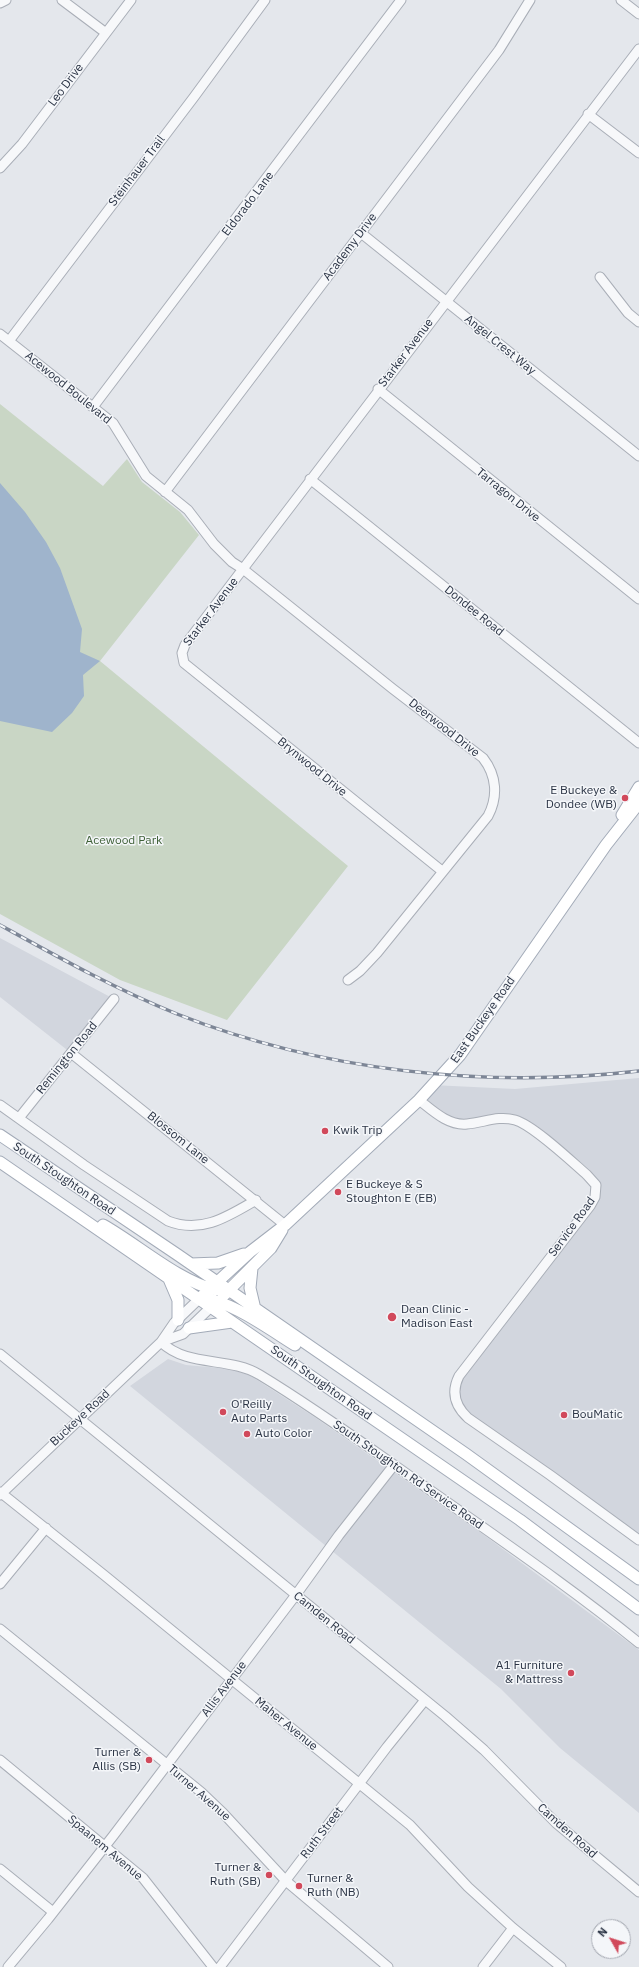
<!DOCTYPE html>
<html>
<head>
<meta charset="utf-8">
<style>
  body { margin:0 }
  #map { position:relative; width:639px; height:1967px; overflow:hidden; background:#e4e7ec; font-family:"IBM Plex Sans",sans-serif }
  canvas { display:block }
  .north { position:absolute; left:591px; top:1919px; width:40px; height:40px; box-sizing:border-box; background:#f4f6f9; border:1px solid #a4a8b1; border-radius:50%; rotate:309deg; font-size:11px; font-weight:700; line-height:16px; text-align:center; color:#2b3445 }
  .north::after { content:''; display:block; margin:auto; width:14px; height:18px; background:#d1495b; clip-path:polygon(50% 0,100% 100%,50% 72%,0 100%) }
</style>
</head>
<body>
<div id="map">
<canvas width="639" height="1967"></canvas>
<div class="north">N</div>
</div>
<script>
const ctx = document.querySelector('canvas').getContext('2d');
ctx.lineJoin = 'round';
function fill(path, color) { ctx.fillStyle = color; ctx.fill(path, 'evenodd'); }
function trace(path, color, width, dash) { ctx.strokeStyle = color; ctx.lineWidth = width; ctx.lineCap = dash ? 'butt' : 'round'; ctx.setLineDash(dash || []); ctx.stroke(path); }
function write(font, color, halo, rows, align = 'center') {
  ctx.font = font + ' "IBM Plex Sans",sans-serif'; ctx.lineWidth = 3; ctx.setLineDash([]); ctx.textBaseline = 'middle'; ctx.strokeStyle = halo; ctx.fillStyle = color; for (const [text, x, y, turn = 0] of rows) {
    ctx.save(); ctx.translate(x, y); ctx.rotate((+turn || 0) * Math.PI / 180); ctx.textAlign = isNaN(turn) ? turn : align; if (halo) ctx.strokeText(text, 0, 0); ctx.fillText(text, 0, 0); ctx.restore();
  }
}
fill(new Path2D(`
  M 0,938 L 114,999 L 71,1053 L 0,997 Z
  M 639,1078 L 639,1540 L 468,1418 L 455,1386 L 590,1206 L 597,1188 L 521,1121 L 461,1124 L 419,1100 L 432,1085 L 515,1089 Z
  M 168,1359 L 186,1365 L 231,1369 L 251,1376 L 316,1418 L 484,1535 L 639,1650 L 639,1813 L 560,1748 L 501,1689 L 130,1386 Z`), '#d2d6de');
fill(new Path2D(`
  M 0,404 L 103,486 L 127,459 L 142,482 L 180,512 L 199,535 L 100,661 L 348,866 L 227,1020 L 120,980 L 0,914 Z`), '#c9d6c5');
fill(new Path2D(`
  M 0,483 L 25,512 L 46,542 L 60,568 L 82,629 L 80,652 L 100,661 L 83,675 L 84,696 L 72,713 L 52,732 L 0,721 Z`), '#9fb4cc');
const minor = new Path2D(`
  M 62,0 L 106,33
  M 621,0 L 639,14
  M 0,3 L 6,0
  M 588,114 L 639,153
  M 0,168 L 22,144 L 131,0
  M 361,233 L 639,456
  M 600,277 L 628,313 L 639,322
  M 0,334 L 113,423 L 146,476 L 188,510 L 214,544 L 232,562 L 243,569 L 393,689 L 483,758 C 497,776 498,797 488,816 L 377,953 L 360,971 L 348,980
  M 9,341 L 194,97 L 265,0
  M 378,389 L 639,599
  M 93,407 L 401,0
  M 310,479 L 639,743
  M 165,492 L 499,50 L 530,0
  M 442,871 L 184,663 L 182,653 L 185,645 L 639,49
  M 71,1053 L 285,1225
  M 419,1100 C 432,1110 448,1126 467,1124 C 483,1123 498,1115 515,1120 C 533,1125 571,1161 587,1175 L 596,1185 L 595,1197 L 590,1206 L 459,1376 C 451,1392 455,1406 468,1418 L 550,1475 L 639,1540
  M 0,1105 L 84,1165 L 168,1221 C 201,1234 227,1217 256,1200
  M 19,1118 L 114,999
  M 161,1342 C 188,1368 229,1356 260,1375 C 321,1412 378,1454 437,1495 C 505,1543 574,1590 639,1643
  M 161,1342 L 183,1334 L 211,1307
  M 0,1354 L 445,1716 L 484,1750 L 556,1823 L 639,1892
  M 0,1492 L 104,1575 L 410,1825 L 468,1887 L 513,1928 L 561,1967
  M 0,1495 L 161,1342 L 174,1323 L 199,1299
  M 0,1584 L 46,1528
  M 0,1629 L 201,1792 L 223,1813 L 286,1881 L 388,1967
  M 0,1760 L 143,1878 L 213,1967
  M 0,1869 L 53,1912
  M 8,1967 L 48,1919 L 113,1836 L 295,1596 L 339,1535 L 394,1465
  M 220,1967 L 387,1747 L 425,1700
  M 483,1967 L 513,1928`);
const major = new Path2D(`
  M 622,815 L 639,787
  M 0,1135 L 178,1255 L 466,1454 L 639,1579
  M 0,1162 L 520,1520 L 639,1609
  M 103,1225 C 137,1244 178,1281 216,1290
  M 191,1264 L 218,1263 L 244,1254
  M 252,1268 L 250,1288 L 255,1309
  M 169,1279 L 178,1300 L 178,1320
  M 223,1296 L 271,1248 L 282,1230
  M 199,1299 L 250,1252 L 285,1225 L 419,1100 L 460,1055 L 606,845 L 639,803
  M 200,1299 C 226,1297 272,1331 295,1345
  M 189,1328 L 232,1322`);
trace(minor, '#a9aeb7', 11);
trace(major, '#a3abb8', 13);
trace(minor, '#f7f8fa', 9);
trace(major, '#fff', 11);
const rail = new Path2D(`
  M 0,925 C 58,957 115,989 177,1014 C 321,1071 485,1089 639,1071`);
trace(rail, '#7d8696', 3.5);
trace(rail, '#f4f6f9', 2, [6]);
for (const [x, y, r, color] of [
  [625,798,4,"#d1495b"],
  [325,1131,4,"#d1495b"],
  [338,1192,4,"#d1495b"],
  [392,1317,5,"#d1495b"],
  [223,1412,4,"#d1495b"],
  [564,1415,4,"#d1495b"],
  [247,1434,4,"#d1495b"],
  [571,1673,4,"#d1495b"],
  [149,1760,4,"#d1495b"],
  [269,1875,4,"#d1495b"],
  [299,1886,4,"#d1495b"]
]) { const dot = new Path2D(); dot.arc(x, y, r, 0, 2 * Math.PI); ctx.fillStyle = color; ctx.fill(dot); trace(dot, '#f4f6f9', 1.5); }
write('12px', '#2b3445', '#f4f6f9', [
  ["Leo Drive",66,85,-53],
  ["Steinhauer Trail",137,171,-53],
  ["Eldorado Lane",248,204,-53],
  ["Academy Drive",350,247,-53],
  ["Angel Crest Way",500,345,39],
  ["Starker Avenue",406,353,-53],
  ["Acewood Boulevard",68,388,39],
  ["Tarragon Drive",508,495,39],
  ["Dondee Road",474,611,39],
  ["Starker Avenue",211,612,-53],
  ["Deerwood Drive",444,728,38],
  ["Brynwood Drive",312,767,39],
  ["East Buckeye Road",483,1020,-55],
  ["Remington Road",67,1058,-51],
  ["Blossom Lane",178,1138,39],
  ["South Stoughton Road",64,1179,34],
  ["Service Road",572,1227,-54],
  ["South Stoughton Road",321,1383,35],
  ["Buckeye Road",80,1418,-43],
  ["South Stoughton Rd Service Road",408,1475,35],
  ["Camden Road",324,1618,39],
  ["Allis Avenue",224,1689,-53],
  ["Maher Avenue",286,1724,39],
  ["Turner Avenue",199,1793,41],
  ["Camden Road",567,1831,42],
  ["Ruth Street",322,1833,-53],
  ["Spaanem Avenue",105,1848,40]
]);
write('12px', '#2b3445', '#f4f6f9', [
  ["E Buckeye &",617,791,"right"],
  ["Dondee (WB)",617,805,"right"],
  ["Kwik Trip",333,1131],
  ["E Buckeye & S",346,1185],
  ["Stoughton E (EB)",346,1199],
  ["Dean Clinic -",401,1310],
  ["Madison East",401,1324],
  ["O'Reilly",231,1405],
  ["Auto Parts",231,1419],
  ["BouMatic",572,1415],
  ["Auto Color",255,1434],
  ["A1 Furniture",563,1666,"right"],
  ["& Mattress",563,1680,"right"],
  ["Turner &",141,1753,"right"],
  ["Allis (SB)",141,1767,"right"],
  ["Turner &",261,1868,"right"],
  ["Ruth (SB)",261,1882,"right"],
  ["Turner &",307,1879],
  ["Ruth (NB)",307,1893]
], 'left');
write('12px', '#3f6138', '#f4f6f9', [
  ["Acewood Park",124,841]
]);
</script>
</body>
</html>
